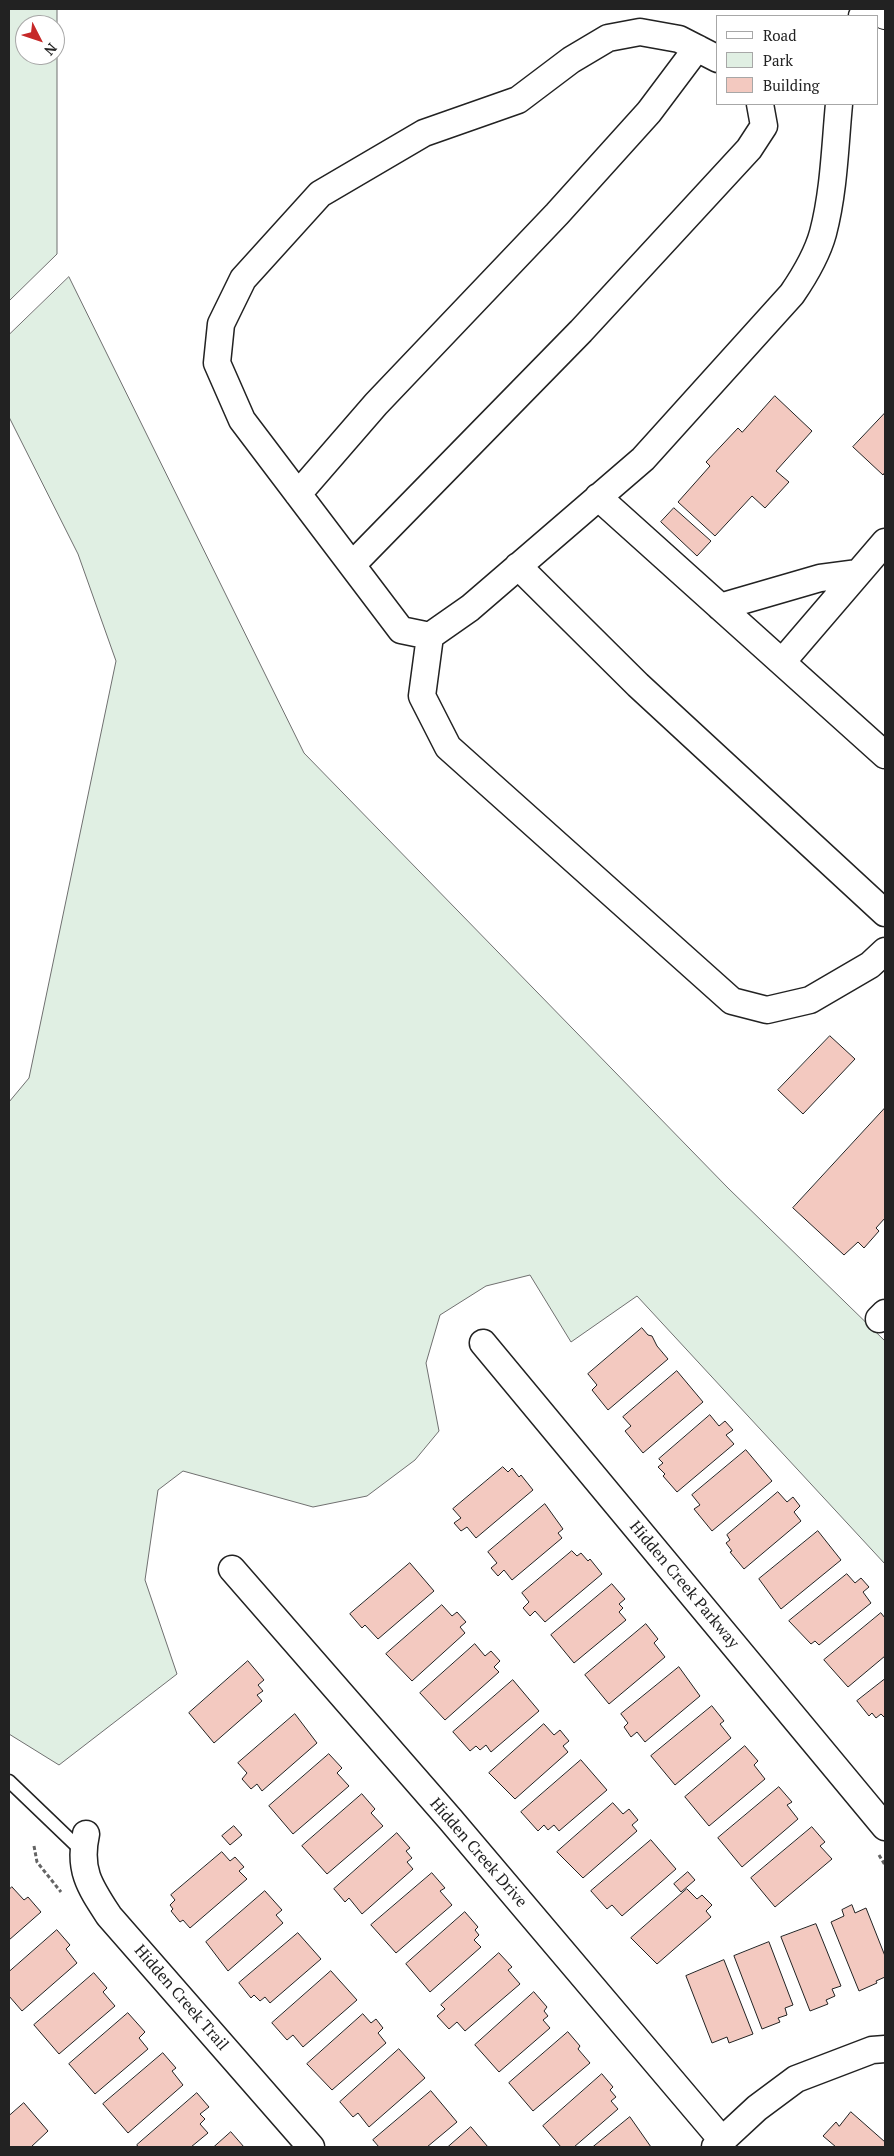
<!DOCTYPE html>
<html>
<head>
<meta charset="utf-8">
<style>
  body { margin:0 }
  #map { position:relative; width:894px; height:2156px; overflow:hidden; background:#fff; font-family:"PT Serif",serif }
  canvas { display:block }
  .frame { position:absolute; inset:0; border:10px solid #222; pointer-events:none }
  .legend { position:absolute; left:716px; top:15px; width:162px; height:90px; box-sizing:border-box; background:#fff; border:1px solid #a7a7a7; margin:0; padding:6px 9px; list-style:none; font-size:15px; color:#222 }
  .legend li { display:flex; align-items:center; gap:10px; height:25px }
  .legend b { width:25px; border:1px solid #a7a7a7 }
  .north { position:absolute; left:15px; top:15px; width:50px; height:50px; box-sizing:border-box; background:#fff; border:1px solid #a7a7a7; border-radius:50%; rotate:131deg; font-size:14px; font-weight:700; line-height:20px; text-align:center; color:#222 }
  .north::after { content:''; display:block; margin:auto; width:18px; height:22px; background:#c62828; clip-path:polygon(50% 0,100% 100%,50% 72%,0 100%) }
</style>
</head>
<body>
<div id="map">
<canvas width="894" height="2156"></canvas>
<div class="frame"></div>
<ul class="legend">
<li><b style="height:6px;background:#fff"></b>Road</li>
<li><b style="height:14px;background:#e0efe3"></b>Park</li>
<li><b style="height:14px;background:#f3c9c0"></b>Building</li>
</ul>
<div class="north">N</div>
</div>
<script>
const ctx = document.querySelector('canvas').getContext('2d');
ctx.lineJoin = 'round';
function fill(path, color) { ctx.fillStyle = color; ctx.fill(path, 'evenodd'); }
function trace(path, color, width, dash) { ctx.strokeStyle = color; ctx.lineWidth = width; ctx.lineCap = dash ? 'butt' : 'round'; ctx.setLineDash(dash || []); ctx.stroke(path); }
function write(font, color, halo, rows, align = 'center') {
  ctx.font = font + ' "PT Serif",serif'; ctx.lineWidth = 4; ctx.setLineDash([]); ctx.textBaseline = 'middle'; ctx.strokeStyle = halo; ctx.fillStyle = color; for (const [text, x, y, turn = 0] of rows) {
    ctx.save(); ctx.translate(x, y); ctx.rotate((+turn || 0) * Math.PI / 180); ctx.textAlign = isNaN(turn) ? turn : align; if (halo) ctx.strokeText(text, 0, 0); ctx.fillText(text, 0, 0); ctx.restore();
  }
}
const green = new Path2D(`
  M 9,9 L 57,9 L 57,254 L 9,301 ZM 25,25 L 55,25 L 55,55 L 25,55 Z
  M 69,277 L 304,753 L 728,1188 L 885,1341 L 885,1564 L 637,1296 L 571,1342 L 530,1275 L 486,1286 L 440,1315 L 426,1363 L 439,1431 L 415,1460 L 367,1496 L 313,1507 L 183,1471 L 158,1490 L 145,1580 L 177,1674 L 59,1765 L 9,1734 L 9,1102 L 29,1078 L 116,661 L 78,554 L 9,417 L 9,335 Z`);
fill(green, '#e0efe3');
trace(green, '#6f6f6f', 1);
const building = new Path2D(`
  M 775,396 L 812,431 L 776,471 L 789,482 L 765,508 L 752,496 L 715,536 L 678,502 L 710,466 L 706,462 L 738,428 L 742,432 Z
  M 885,413 L 885,472 L 883,475 L 853,447 Z
  M 674,508 L 711,541 L 697,556 L 661,522 Z
  M 830,1036 L 855,1059 L 803,1114 L 778,1090 Z
  M 885,1108 L 885,1218 L 876,1228 L 879,1231 L 864,1248 L 858,1242 L 844,1255 L 793,1208 Z
  M 642,1328 L 648,1335 L 652,1336 L 657,1346 L 668,1359 L 608,1410 L 592,1390 L 597,1385 L 588,1374 Z
  M 677,1371 L 703,1402 L 643,1453 L 625,1431 L 631,1426 L 623,1417 Z
  M 710,1415 L 719,1426 L 725,1421 L 733,1430 L 726,1435 L 734,1444 L 677,1492 L 663,1476 L 665,1474 L 658,1467 L 663,1463 L 659,1459 Z
  M 746,1450 L 772,1481 L 712,1531 L 694,1509 L 700,1505 L 692,1495 Z
  M 503,1467 L 508,1472 L 512,1468 L 519,1477 L 521,1475 L 533,1490 L 476,1538 L 467,1527 L 461,1531 L 454,1523 L 461,1518 L 453,1509 Z
  M 778,1492 L 787,1502 L 793,1497 L 800,1506 L 794,1512 L 801,1521 L 744,1569 L 730,1552 L 732,1551 L 726,1543 L 730,1540 L 727,1535 Z
  M 545,1504 L 563,1529 L 558,1533 L 562,1538 L 512,1580 L 504,1570 L 498,1576 L 491,1568 L 497,1563 L 488,1552 Z
  M 818,1531 L 841,1560 L 781,1609 L 759,1579 Z
  M 572,1551 L 577,1556 L 581,1553 L 588,1561 L 590,1559 L 602,1574 L 545,1622 L 535,1611 L 530,1616 L 523,1608 L 529,1602 L 522,1593 Z
  M 410,1563 L 434,1591 L 378,1639 L 365,1625 L 362,1628 L 350,1614 Z
  M 847,1574 L 855,1583 L 861,1578 L 869,1587 L 863,1592 L 871,1603 L 819,1645 L 815,1641 L 811,1644 L 789,1621 Z
  M 612,1584 L 625,1599 L 619,1604 L 623,1608 L 619,1612 L 626,1620 L 574,1663 L 551,1635 Z
  M 442,1605 L 452,1616 L 457,1612 L 466,1622 L 460,1627 L 465,1633 L 412,1681 L 386,1654 Z
  M 881,1613 L 885,1618 L 885,1656 L 848,1687 L 824,1660 Z
  M 646,1624 L 658,1639 L 654,1643 L 665,1657 L 609,1704 L 585,1675 Z
  M 475,1644 L 485,1656 L 491,1651 L 500,1661 L 494,1667 L 499,1672 L 445,1720 L 420,1693 Z
  M 248,1661 L 264,1680 L 258,1685 L 263,1691 L 257,1695 L 262,1701 L 214,1743 L 189,1713 Z
  M 679,1667 L 700,1696 L 645,1742 L 637,1732 L 631,1737 L 624,1727 L 628,1723 L 621,1714 Z
  M 885,1679 L 885,1718 L 881,1714 L 876,1718 L 872,1713 L 869,1716 L 857,1701 Z
  M 513,1680 L 539,1711 L 491,1752 L 486,1745 L 480,1750 L 476,1746 L 470,1751 L 453,1732 Z
  M 712,1706 L 724,1721 L 720,1724 L 731,1738 L 675,1785 L 651,1756 Z
  M 295,1714 L 317,1743 L 262,1791 L 257,1784 L 251,1789 L 242,1779 L 247,1773 L 238,1763 Z
  M 544,1724 L 554,1735 L 560,1730 L 569,1741 L 563,1746 L 568,1752 L 515,1799 L 489,1773 Z
  M 745,1746 L 758,1761 L 754,1765 L 765,1779 L 709,1826 L 685,1797 Z
  M 329,1754 L 342,1768 L 337,1773 L 349,1786 L 293,1834 L 269,1806 Z
  M 581,1760 L 607,1790 L 559,1831 L 554,1825 L 548,1830 L 544,1825 L 538,1831 L 521,1812 Z
  M 779,1787 L 792,1802 L 787,1805 L 798,1819 L 742,1867 L 718,1838 Z
  M 362,1794 L 375,1809 L 371,1813 L 383,1826 L 327,1874 L 302,1846 Z
  M 613,1803 L 623,1814 L 629,1809 L 638,1820 L 632,1825 L 637,1831 L 583,1878 L 557,1852 Z
  M 234,1826 L 242,1835 L 230,1845 L 222,1836 Z
  M 812,1827 L 825,1842 L 820,1846 L 832,1859 L 775,1907 L 751,1878 Z
  M 397,1833 L 410,1848 L 406,1851 L 412,1858 L 407,1862 L 413,1869 L 362,1914 L 349,1898 L 345,1902 L 334,1889 Z
  M 651,1840 L 676,1869 L 622,1916 L 612,1905 L 607,1909 L 591,1891 Z
  M 222,1852 L 230,1861 L 235,1857 L 244,1867 L 239,1871 L 247,1879 L 190,1928 L 183,1920 L 180,1922 L 171,1911 L 173,1909 L 170,1905 L 175,1900 L 171,1895 Z
  M 688,1872 L 695,1880 L 681,1892 L 674,1884 Z
  M 432,1873 L 445,1888 L 440,1891 L 452,1905 L 396,1953 L 371,1925 Z
  M 12,1887 L 24,1900 L 28,1897 L 41,1912 L 9,1940 L 9,1890 Z
  M 687,1889 L 697,1899 L 702,1895 L 712,1905 L 706,1911 L 711,1917 L 657,1964 L 631,1938 Z
  M 265,1891 L 282,1910 L 276,1915 L 283,1923 L 228,1971 L 206,1942 Z
  M 852,1905 L 855,1913 L 866,1908 L 885,1956 L 885,1977 L 876,1981 L 877,1983 L 859,1991 L 831,1922 L 844,1916 L 842,1910 Z
  M 465,1912 L 478,1927 L 475,1930 L 479,1935 L 474,1940 L 481,1947 L 430,1992 L 406,1964 Z
  M 816,1924 L 841,1986 L 832,1989 L 835,1996 L 826,2000 L 828,2004 L 810,2011 L 781,1937 Z
  M 57,1930 L 70,1945 L 66,1949 L 77,1963 L 22,2011 L 9,1996 L 9,1972 Z
  M 298,1933 L 321,1959 L 270,2003 L 265,1997 L 260,2001 L 254,1995 L 251,1998 L 239,1983 Z
  M 769,1942 L 793,2005 L 785,2008 L 787,2015 L 778,2018 L 780,2022 L 762,2029 L 734,1956 Z
  M 499,1953 L 512,1967 L 508,1970 L 520,1984 L 465,2031 L 457,2022 L 449,2029 L 437,2016 L 445,2009 L 441,2005 Z
  M 724,1960 L 753,2034 L 729,2043 L 727,2037 L 712,2043 L 686,1976 Z
  M 331,1971 L 357,2000 L 303,2047 L 293,2035 L 287,2040 L 272,2023 Z
  M 94,1973 L 107,1988 L 103,1992 L 115,2006 L 59,2054 L 34,2025 Z
  M 534,1992 L 547,2007 L 544,2011 L 548,2016 L 543,2020 L 550,2028 L 499,2072 L 475,2045 Z
  M 128,2013 L 145,2032 L 139,2038 L 148,2049 L 95,2094 L 69,2064 Z
  M 363,2014 L 371,2023 L 376,2019 L 383,2028 L 378,2033 L 386,2043 L 332,2090 L 307,2064 Z
  M 568,2032 L 580,2046 L 578,2049 L 590,2063 L 533,2111 L 509,2083 Z
  M 399,2049 L 425,2078 L 369,2127 L 358,2113 L 353,2117 L 340,2102 Z
  M 163,2053 L 176,2068 L 172,2071 L 183,2085 L 128,2133 L 103,2104 Z
  M 602,2074 L 613,2087 L 610,2090 L 616,2097 L 611,2101 L 618,2109 L 574,2147 L 561,2147 L 543,2126 Z
  M 431,2091 L 457,2122 L 427,2147 L 379,2147 L 373,2140 Z
  M 197,2093 L 209,2107 L 200,2114 L 205,2119 L 200,2124 L 208,2133 L 191,2147 L 138,2147 L 137,2145 Z
  M 24,2103 L 48,2131 L 31,2147 L 9,2147 L 9,2116 Z
  M 851,2112 L 885,2142 L 885,2147 L 836,2147 L 823,2136 L 836,2122 L 839,2126 Z
  M 630,2117 L 651,2147 L 593,2147 Z
  M 471,2127 L 488,2147 L 448,2147 Z
  M 231,2132 L 244,2147 L 214,2147 Z`);
fill(building, '#f3c9c0');
trace(building, '#222', 1);
const lane = new Path2D(`
  M 9,1781 L 82,1851`);
const street = new Path2D(`
  M 862,16 L 866,9
  M 718,59 L 679,39 L 640,32 L 608,38 L 571,60 L 518,100 L 424,133 L 320,194 L 243,279 L 221,324 L 217,363 L 242,420 L 401,630 L 430,636 L 470,608 L 643,459 L 792,294 C 805,275 817,255 823,233 C 834,191 835,146 839,104
  M 298,494 L 376,404 L 557,214 L 649,112 L 697,48
  M 598,497 L 885,755
  M 352,565 L 581,331 L 749,149 L 764,126 L 760,104
  M 518,566 L 638,685 L 885,913
  M 720,607 L 820,578 L 858,573
  M 430,636 L 422,696 L 448,747 L 732,1001 L 767,1010 L 810,1000 L 870,965 L 885,951
  M 782,662 L 885,542
  M 879,1319 L 885,1313
  M 483,1343 L 885,1827
  M 232,1569 L 450,1819 L 722,2140
  M 86,1834 C 78,1870 90,1887 109,1916 L 311,2147
  M 715,2147 L 757,2108 L 796,2079 L 872,2050 L 885,2049`);
const secondary = new Path2D(`
  M 881,9 L 885,15`);
trace(lane, '#222', 15);
trace(street, '#222', 29);
trace(secondary, '#222', 30);
trace(new Path2D(`
  M 34,1846 L 37,1862 L 61,1892
  M 879,1855 L 885,1865`), '#646464', 3, [4, 2.5]);
trace(lane, '#fff', 12);
trace(street, '#fff', 26);
trace(secondary, '#fff', 28);
write('16px', '#222', '#fff', [
  ["Hidden Creek Parkway",684,1585,50],
  ["Hidden Creek Drive",478,1853,49],
  ["Hidden Creek Trail",181,1998,49]
]);
</script>
</body>
</html>
